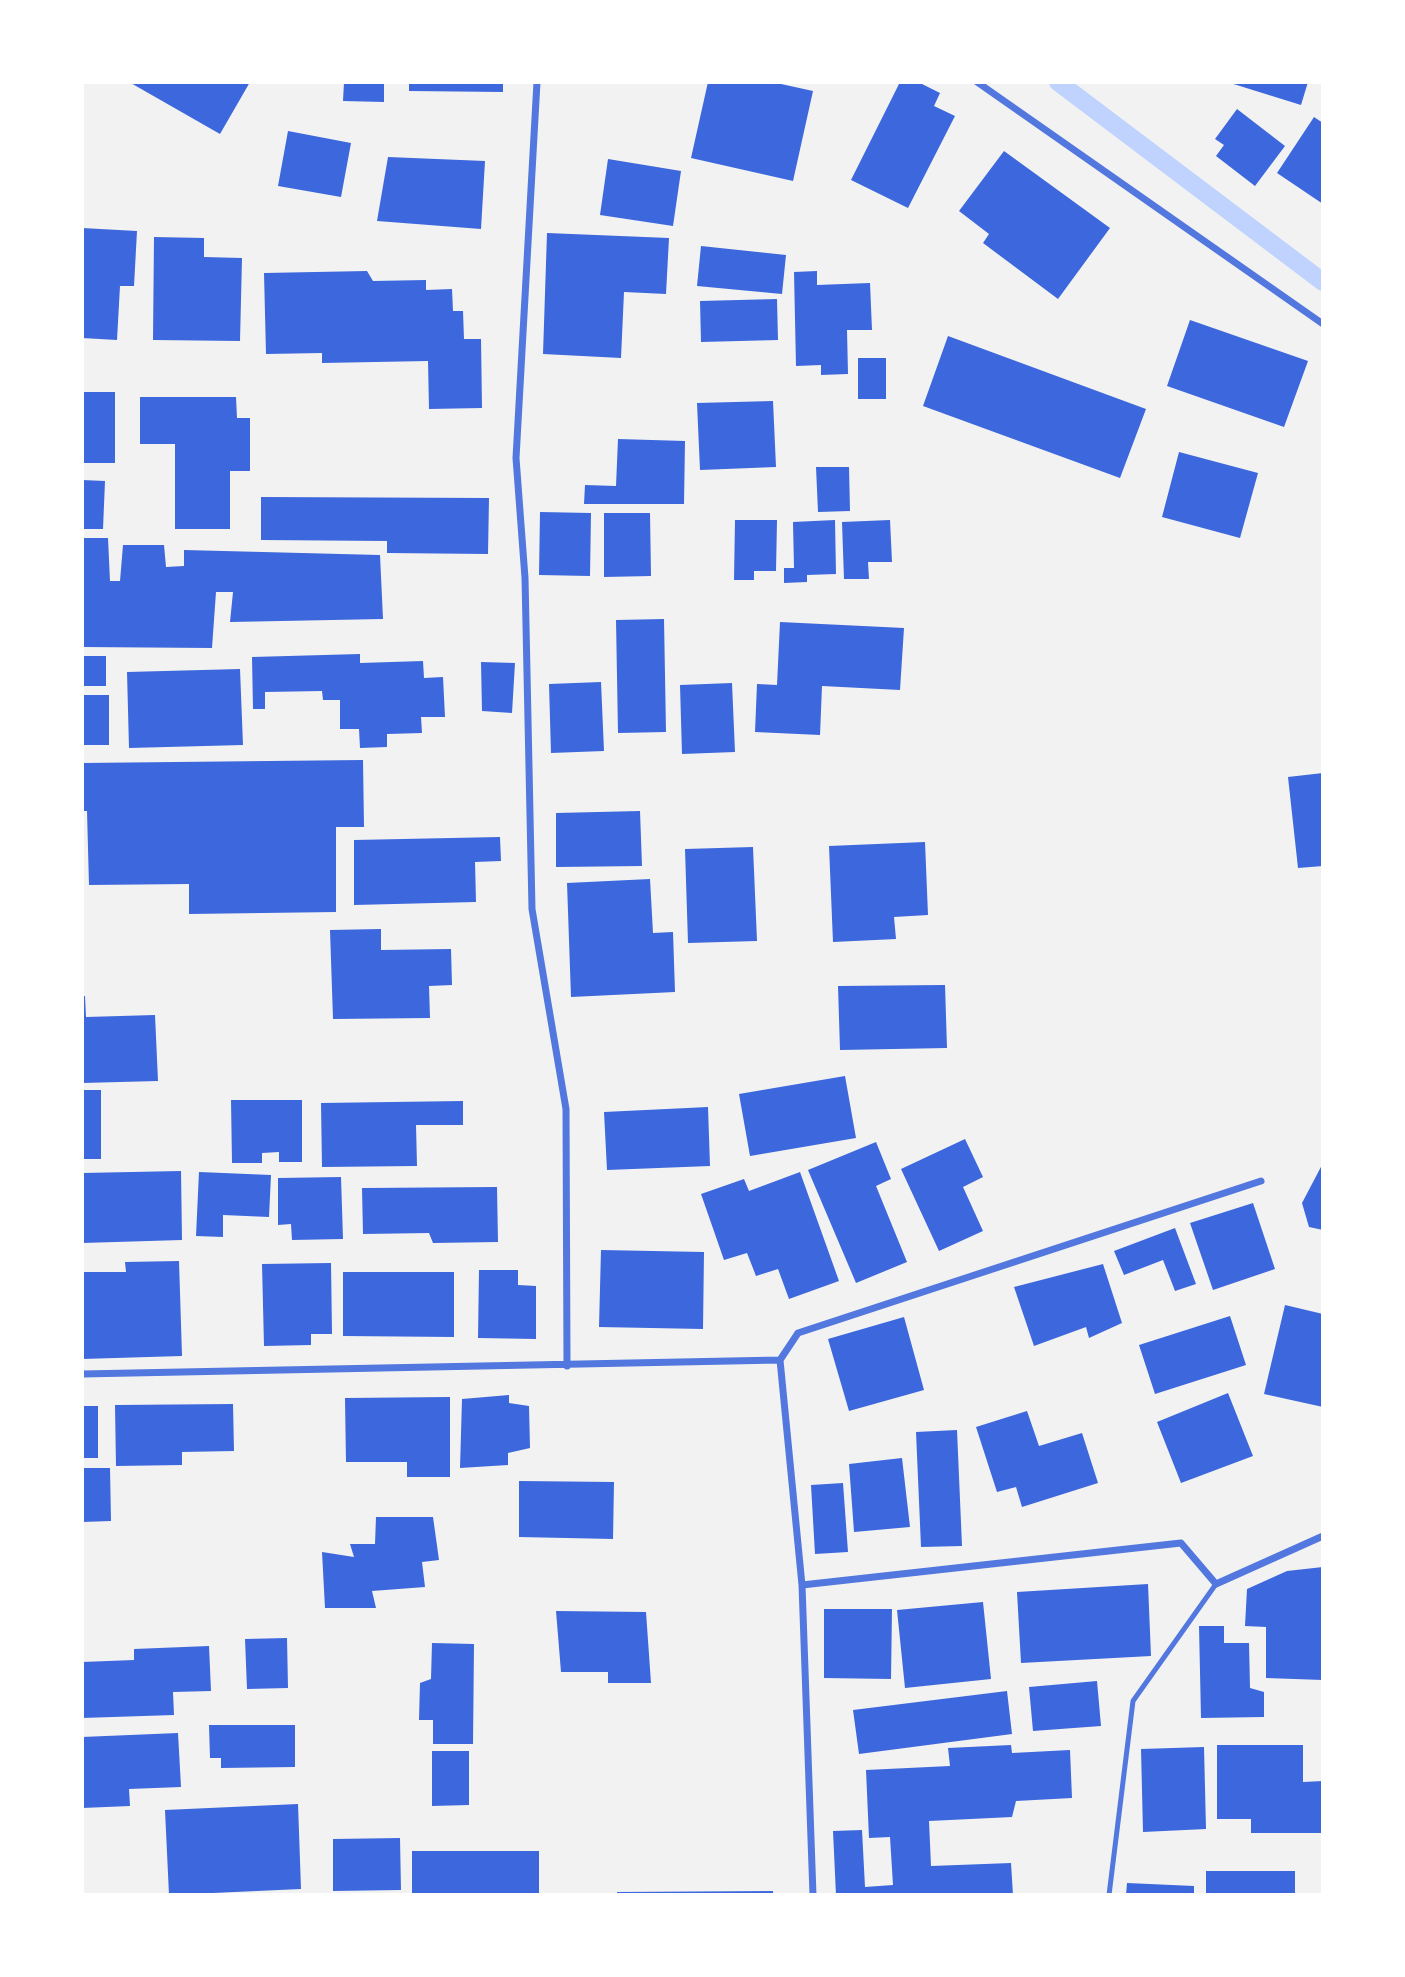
<!DOCTYPE html>
<html>
<head>
<meta charset="utf-8">
<style>
  body { margin:0 }
  #map { position:relative; width:1405px; height:1977px; overflow:hidden; background:#f2f2f2; font-family:"Space Grotesk",sans-serif }
  canvas { display:block }
  .frame { position:absolute; inset:0; border:84px solid #fff; pointer-events:none }
</style>
</head>
<body>
<div id="map">
<canvas width="1405" height="1977"></canvas>
<div class="frame"></div>
</div>
<script>
const ctx = document.querySelector('canvas').getContext('2d');
ctx.lineJoin = 'round';
function trace(path, color, width, dash) { ctx.strokeStyle = color; ctx.lineWidth = width; ctx.lineCap = dash ? 'butt' : 'round'; ctx.setLineDash(dash || []); ctx.stroke(path); }
function fill(path, color) { ctx.fillStyle = color; ctx.fill(path, 'evenodd'); }
trace(new Path2D(`
  M 1058,82 L 1323,282`), '#bfd3fe', 18);
fill(new Path2D(`
  M 129,82 L 250,82 L 220,134 Z
  M 344,82 L 384,82 L 384,102 L 343,101 Z
  M 409,82 L 503,82 L 503,92 L 409,91 Z
  M 708,82 L 772,82 L 813,91 L 793,181 L 691,158 Z
  M 900,82 L 918,82 L 940,93 L 934,106 L 955,116 L 908,208 L 851,180 Z
  M 1227,82 L 1308,82 L 1301,105 Z
  M 1237,109 L 1285,146 L 1255,186 L 1216,156 L 1224,145 L 1215,139 Z
  M 1314,117 L 1323,123 L 1323,204 L 1277,173 Z
  M 288,131 L 351,143 L 341,197 L 278,186 Z
  M 1004,151 L 1110,228 L 1058,299 L 983,243 L 989,234 L 959,211 Z
  M 388,157 L 485,161 L 481,229 L 377,221 Z
  M 608,159 L 681,171 L 673,226 L 600,215 Z
  M 82,228 L 137,231 L 134,286 L 120,286 L 117,340 L 82,338 Z
  M 547,233 L 669,238 L 666,294 L 624,292 L 621,358 L 543,354 Z
  M 154,237 L 204,238 L 204,257 L 242,258 L 240,341 L 153,340 Z
  M 701,246 L 786,255 L 782,294 L 697,286 Z
  M 367,271 L 373,281 L 426,280 L 426,290 L 452,289 L 453,311 L 463,311 L 464,339 L 481,339 L 482,408 L 429,409 L 428,361 L 322,363 L 322,353 L 266,354 L 264,273 Z
  M 817,271 L 817,285 L 870,283 L 872,330 L 847,330 L 848,374 L 821,375 L 821,365 L 796,366 L 794,272 Z
  M 777,299 L 778,340 L 701,342 L 700,301 Z
  M 1190,320 L 1308,361 L 1284,427 L 1167,386 Z
  M 948,336 L 1146,409 L 1120,478 L 923,406 Z
  M 858,358 L 886,358 L 886,399 L 858,399 Z
  M 82,392 L 115,392 L 115,463 L 82,463 Z
  M 140,397 L 236,397 L 237,418 L 250,418 L 250,471 L 230,471 L 230,529 L 175,529 L 175,444 L 140,444 Z
  M 773,401 L 776,467 L 700,470 L 697,403 Z
  M 618,439 L 685,441 L 684,504 L 584,504 L 585,485 L 616,486 Z
  M 1179,452 L 1258,473 L 1240,538 L 1162,517 Z
  M 816,467 L 849,467 L 850,511 L 818,512 Z
  M 82,480 L 105,481 L 103,529 L 82,529 Z
  M 261,497 L 489,498 L 488,554 L 387,553 L 387,541 L 261,540 Z
  M 540,512 L 591,513 L 590,576 L 539,575 Z
  M 604,513 L 650,513 L 651,576 L 604,577 Z
  M 735,520 L 777,520 L 776,571 L 754,571 L 754,580 L 734,580 Z
  M 835,520 L 836,574 L 807,575 L 807,582 L 784,583 L 784,568 L 794,568 L 793,522 Z
  M 890,520 L 892,562 L 868,562 L 869,579 L 844,579 L 842,522 Z
  M 82,538 L 108,538 L 110,581 L 120,581 L 123,545 L 164,545 L 166,567 L 184,566 L 184,550 L 380,555 L 383,619 L 230,622 L 233,592 L 216,592 L 212,648 L 82,647 Z
  M 664,619 L 666,732 L 618,733 L 616,620 Z
  M 780,622 L 904,628 L 900,690 L 822,686 L 820,735 L 755,732 L 757,684 L 777,685 Z
  M 360,654 L 360,663 L 423,661 L 424,678 L 443,677 L 445,717 L 421,717 L 422,733 L 387,734 L 387,747 L 360,748 L 359,729 L 340,729 L 340,700 L 323,700 L 322,691 L 265,692 L 265,709 L 253,709 L 252,657 Z
  M 82,656 L 106,656 L 106,686 L 82,686 Z
  M 481,662 L 515,663 L 512,713 L 482,711 Z
  M 240,669 L 243,745 L 129,748 L 127,672 Z
  M 601,682 L 604,751 L 551,753 L 549,684 Z
  M 732,683 L 735,752 L 682,754 L 680,685 Z
  M 82,695 L 109,695 L 109,745 L 82,745 Z
  M 363,760 L 364,827 L 336,827 L 336,912 L 189,914 L 189,884 L 89,885 L 87,811 L 82,811 L 82,763 Z
  M 1323,773 L 1323,866 L 1298,868 L 1288,777 Z
  M 640,811 L 642,866 L 556,867 L 556,813 Z
  M 500,837 L 501,861 L 475,862 L 476,902 L 354,905 L 354,840 Z
  M 925,842 L 928,915 L 894,917 L 896,939 L 833,942 L 829,846 Z
  M 753,847 L 757,941 L 688,943 L 685,849 Z
  M 650,879 L 653,933 L 673,932 L 675,992 L 571,997 L 567,883 Z
  M 381,929 L 381,950 L 451,949 L 452,985 L 429,986 L 430,1018 L 333,1019 L 330,930 Z
  M 945,985 L 947,1048 L 840,1050 L 838,986 Z
  M 82,996 L 85,996 L 86,1017 L 155,1015 L 158,1081 L 82,1083 Z
  M 845,1076 L 856,1138 L 750,1156 L 739,1094 Z
  M 82,1090 L 101,1090 L 101,1159 L 82,1159 Z
  M 231,1100 L 302,1100 L 302,1162 L 279,1162 L 279,1152 L 262,1153 L 262,1163 L 232,1163 Z
  M 463,1101 L 463,1125 L 416,1125 L 417,1166 L 322,1167 L 321,1103 Z
  M 708,1107 L 710,1166 L 607,1170 L 604,1112 Z
  M 965,1139 L 983,1177 L 963,1187 L 983,1231 L 939,1251 L 901,1169 Z
  M 876,1142 L 891,1179 L 876,1186 L 907,1262 L 856,1283 L 808,1170 Z
  M 1323,1163 L 1323,1230 L 1309,1227 L 1302,1203 Z
  M 181,1171 L 182,1240 L 82,1243 L 82,1173 Z
  M 199,1172 L 271,1175 L 269,1217 L 223,1215 L 223,1237 L 196,1236 Z
  M 800,1172 L 839,1281 L 789,1299 L 778,1269 L 756,1276 L 747,1253 L 724,1260 L 701,1194 L 744,1179 L 749,1191 Z
  M 341,1177 L 343,1239 L 292,1240 L 291,1224 L 278,1225 L 278,1178 Z
  M 497,1187 L 498,1242 L 433,1243 L 429,1233 L 363,1234 L 362,1188 Z
  M 1253,1203 L 1275,1269 L 1213,1290 L 1190,1223 Z
  M 1175,1228 L 1196,1284 L 1175,1291 L 1163,1260 L 1124,1275 L 1114,1251 Z
  M 601,1250 L 704,1252 L 703,1329 L 599,1327 Z
  M 179,1261 L 182,1356 L 82,1359 L 82,1272 L 126,1272 L 125,1262 Z
  M 331,1263 L 332,1334 L 311,1334 L 311,1345 L 264,1346 L 262,1264 Z
  M 1103,1264 L 1122,1323 L 1089,1338 L 1086,1327 L 1034,1346 L 1014,1287 Z
  M 479,1270 L 518,1270 L 518,1285 L 536,1286 L 536,1339 L 478,1338 Z
  M 343,1272 L 454,1272 L 454,1337 L 343,1336 Z
  M 1285,1305 L 1323,1314 L 1323,1407 L 1264,1394 Z
  M 1230,1316 L 1246,1365 L 1155,1394 L 1139,1345 Z
  M 904,1317 L 924,1390 L 849,1411 L 828,1339 Z
  M 1228,1393 L 1253,1456 L 1181,1483 L 1157,1422 Z
  M 509,1395 L 509,1403 L 529,1406 L 530,1448 L 508,1453 L 508,1465 L 460,1468 L 462,1399 Z
  M 450,1397 L 450,1477 L 407,1477 L 407,1462 L 346,1462 L 345,1398 Z
  M 233,1404 L 234,1451 L 182,1452 L 182,1465 L 116,1466 L 115,1405 Z
  M 82,1406 L 98,1406 L 98,1458 L 82,1458 Z
  M 1027,1411 L 1039,1446 L 1082,1433 L 1098,1483 L 1022,1507 L 1016,1487 L 997,1492 L 976,1427 Z
  M 957,1430 L 962,1546 L 921,1547 L 916,1432 Z
  M 902,1458 L 910,1527 L 854,1532 L 849,1464 Z
  M 82,1468 L 110,1468 L 111,1521 L 82,1522 Z
  M 519,1481 L 614,1482 L 613,1539 L 519,1537 Z
  M 843,1483 L 848,1552 L 815,1554 L 811,1485 Z
  M 376,1517 L 433,1517 L 439,1560 L 422,1562 L 425,1587 L 372,1591 L 376,1608 L 325,1608 L 322,1552 L 354,1557 L 350,1544 L 375,1544 Z
  M 1323,1567 L 1323,1680 L 1266,1678 L 1266,1627 L 1245,1626 L 1247,1589 L 1287,1571 Z
  M 1148,1584 L 1151,1656 L 1021,1663 L 1017,1592 Z
  M 983,1602 L 991,1679 L 905,1688 L 897,1610 Z
  M 824,1609 L 892,1609 L 891,1679 L 824,1678 Z
  M 556,1611 L 646,1612 L 651,1683 L 608,1683 L 608,1672 L 561,1672 Z
  M 1199,1626 L 1224,1626 L 1224,1643 L 1249,1643 L 1250,1688 L 1264,1692 L 1264,1717 L 1201,1718 Z
  M 287,1638 L 288,1688 L 247,1689 L 245,1639 Z
  M 432,1643 L 474,1644 L 473,1744 L 433,1744 L 433,1720 L 419,1720 L 420,1683 L 431,1679 Z
  M 209,1646 L 211,1691 L 173,1692 L 174,1715 L 82,1718 L 82,1662 L 134,1660 L 134,1649 Z
  M 1097,1681 L 1101,1726 L 1033,1731 L 1029,1687 Z
  M 1007,1691 L 1012,1734 L 859,1754 L 853,1710 Z
  M 209,1725 L 295,1725 L 295,1767 L 221,1768 L 221,1758 L 210,1758 Z
  M 178,1733 L 181,1787 L 129,1789 L 130,1806 L 82,1808 L 82,1737 Z
  M 1011,1745 L 1012,1753 L 1070,1750 L 1072,1798 L 1016,1801 L 1012,1817 L 929,1821 L 931,1866 L 1011,1863 L 1013,1895 L 836,1895 L 833,1831 L 862,1830 L 865,1887 L 893,1885 L 890,1837 L 869,1838 L 866,1770 L 950,1766 L 948,1748 Z
  M 1217,1745 L 1303,1745 L 1303,1782 L 1323,1781 L 1323,1833 L 1251,1833 L 1251,1819 L 1217,1819 Z
  M 1204,1747 L 1206,1829 L 1143,1832 L 1141,1749 Z
  M 432,1751 L 469,1751 L 469,1805 L 432,1806 Z
  M 298,1804 L 301,1889 L 169,1895 L 165,1810 Z
  M 400,1838 L 401,1890 L 333,1891 L 333,1839 Z
  M 412,1851 L 539,1851 L 539,1895 L 412,1895 Z
  M 1206,1871 L 1295,1871 L 1295,1895 L 1206,1895 Z
  M 1127,1883 L 1194,1886 L 1194,1895 L 1126,1895 Z
  M 773,1891 L 773,1895 L 617,1895 L 617,1892 Z`), '#3d67dc');
trace(new Path2D(`
  M 1109,1895 L 1133,1701 L 1216,1584`), '#5277de', 5);
trace(new Path2D(`
  M 537,82 L 516,458 L 525,578 L 532,909 L 566,1109 L 567,1366
  M 977,82 L 1323,324
  M 82,1374 L 780,1360
  M 802,1585 L 1181,1543 L 1216,1584 L 1323,1536
  M 813,1895 L 802,1585 L 780,1360 L 798,1333 L 1261,1181`), '#5277de', 7);
</script>
</body>
</html>
